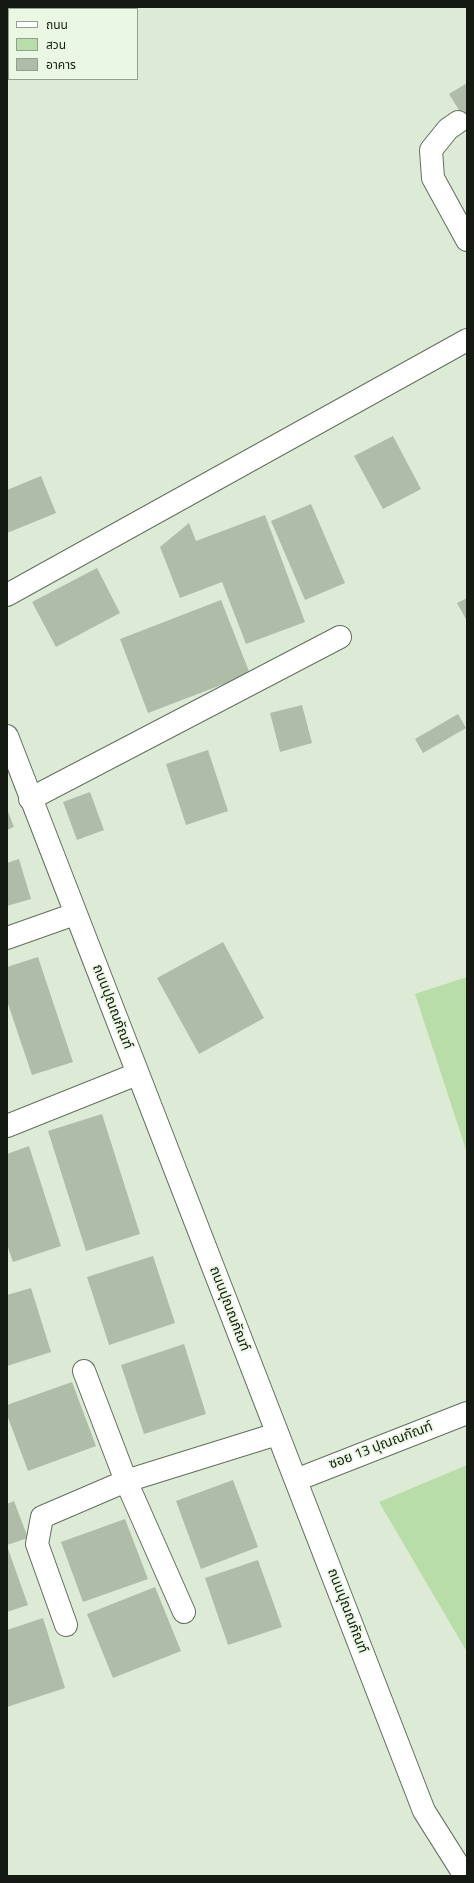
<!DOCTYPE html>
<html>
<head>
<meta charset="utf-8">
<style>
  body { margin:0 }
  #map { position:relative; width:474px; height:1883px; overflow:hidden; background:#ddebd6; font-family:"Titillium Web","Noto Sans Thai",sans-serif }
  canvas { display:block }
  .frame { position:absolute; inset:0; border:8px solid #141911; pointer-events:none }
  .legend { position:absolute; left:8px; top:8px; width:130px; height:72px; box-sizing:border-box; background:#eaf8e3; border:1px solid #949f8f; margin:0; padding:5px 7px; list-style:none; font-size:12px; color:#141911 }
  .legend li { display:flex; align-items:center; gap:8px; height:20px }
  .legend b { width:20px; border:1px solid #949f8f }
</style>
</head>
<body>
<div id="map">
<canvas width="474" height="1883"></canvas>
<div class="frame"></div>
<ul class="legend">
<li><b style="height:5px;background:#fff"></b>ถนน</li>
<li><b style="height:11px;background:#b9dda8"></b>สวน</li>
<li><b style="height:11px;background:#aebca8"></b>อาคาร</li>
</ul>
</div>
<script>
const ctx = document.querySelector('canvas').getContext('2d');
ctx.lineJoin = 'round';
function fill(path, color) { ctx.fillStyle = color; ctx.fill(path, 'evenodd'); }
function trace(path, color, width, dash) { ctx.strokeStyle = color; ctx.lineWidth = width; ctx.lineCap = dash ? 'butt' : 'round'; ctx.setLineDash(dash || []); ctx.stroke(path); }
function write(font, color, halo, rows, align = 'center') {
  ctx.font = font + ' "Titillium Web","Noto Sans Thai",sans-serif'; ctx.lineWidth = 3.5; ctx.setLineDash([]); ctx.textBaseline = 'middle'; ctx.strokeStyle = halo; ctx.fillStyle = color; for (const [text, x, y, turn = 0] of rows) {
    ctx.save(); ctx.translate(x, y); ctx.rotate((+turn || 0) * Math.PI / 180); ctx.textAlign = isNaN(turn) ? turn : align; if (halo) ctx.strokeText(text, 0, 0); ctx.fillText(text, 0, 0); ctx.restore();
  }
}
fill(new Path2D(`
  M 467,977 L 467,1153 L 415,994 Z
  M 467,1465 L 467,1652 L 379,1502 Z`), '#b9dda8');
fill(new Path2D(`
  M 467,83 L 467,123 L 449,94 Z
  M 393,436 L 421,489 L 383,509 L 354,456 Z
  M 41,476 L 56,513 L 7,533 L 7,490 Z
  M 311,504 L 345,583 L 305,600 L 271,521 Z
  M 265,515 L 305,622 L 246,644 L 222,582 L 180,598 L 160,547 L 189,523 L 196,541 Z
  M 97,568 L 120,613 L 56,647 L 32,602 Z
  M 467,598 L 467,621 L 457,603 Z
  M 221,600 L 250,674 L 148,713 L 120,639 Z
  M 302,705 L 312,743 L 280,752 L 270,713 Z
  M 458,714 L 466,728 L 423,753 L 415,739 Z
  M 208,750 L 228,811 L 186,825 L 166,764 Z
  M 90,792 L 104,830 L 77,840 L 63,802 Z
  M 7,809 L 14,827 L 7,830 Z
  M 19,859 L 31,899 L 7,906 L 7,863 Z
  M 223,942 L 264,1018 L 199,1054 L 157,978 Z
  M 38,957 L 73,1062 L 32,1075 L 7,1001 L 7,967 Z
  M 102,1114 L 140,1234 L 86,1251 L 48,1131 Z
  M 29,1146 L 61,1246 L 13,1262 L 7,1245 L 7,1154 Z
  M 153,1256 L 175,1323 L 109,1345 L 87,1277 Z
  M 31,1288 L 51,1352 L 7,1366 L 7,1295 Z
  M 184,1344 L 206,1414 L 144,1434 L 121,1365 Z
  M 72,1382 L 96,1446 L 28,1471 L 7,1415 L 7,1405 Z
  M 233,1480 L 258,1547 L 201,1569 L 176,1501 Z
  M 14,1501 L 28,1538 L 7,1545 L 7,1504 Z
  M 125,1519 L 148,1579 L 83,1602 L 61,1542 Z
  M 7,1546 L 28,1605 L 7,1612 Z
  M 258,1560 L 282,1627 L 228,1645 L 205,1578 Z
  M 155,1587 L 181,1651 L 113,1678 L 87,1614 Z
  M 43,1618 L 65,1688 L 7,1707 L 7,1630 Z`), '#aebca8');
const minor = new Path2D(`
  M 458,122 L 448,129 L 431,150 L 433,178 L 467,240
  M 7,595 L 467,340
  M 7,736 L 424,1811 L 465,1876
  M 30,799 L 340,637
  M 7,938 L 75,914
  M 7,1126 L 137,1074
  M 84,1371 L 126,1481 L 184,1612
  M 296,1480 L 467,1413
  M 66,1625 L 37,1544 L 42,1517 L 126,1481 L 277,1434`);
trace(minor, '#626f5d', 24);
trace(minor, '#fff', 22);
write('14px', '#141911', '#eaf8e3', [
  ["ถนนปุณณกัณฑ์",112,1007,69],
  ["ถนนปุณณกัณฑ์",229,1309,69],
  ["ซอย 13 ปุณณกัณฑ์",381,1446,-21],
  ["ถนนปุณณกัณฑ์",347,1611,69]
]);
</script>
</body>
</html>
